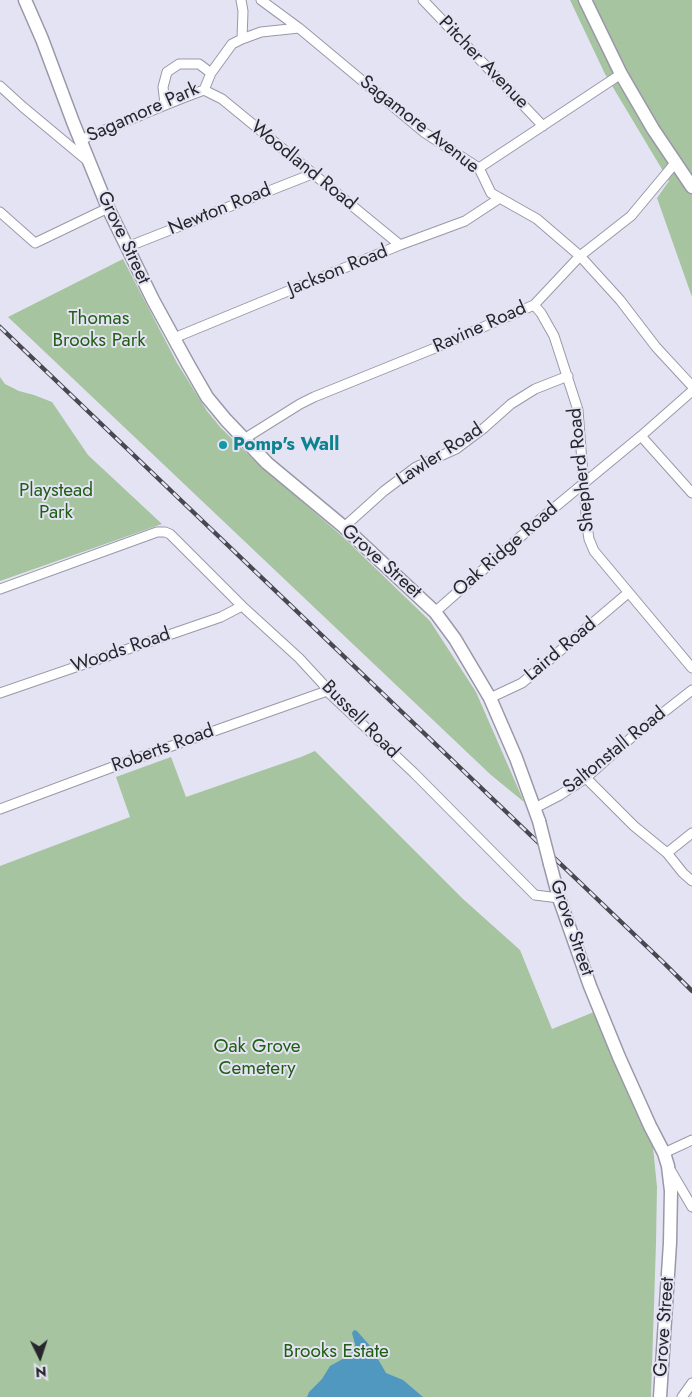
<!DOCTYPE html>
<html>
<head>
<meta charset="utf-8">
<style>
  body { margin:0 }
  #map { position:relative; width:692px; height:1397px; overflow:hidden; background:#e4e3f3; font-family:Jost,sans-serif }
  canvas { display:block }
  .north { position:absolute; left:15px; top:1332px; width:50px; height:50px; -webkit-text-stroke:4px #e4e3f3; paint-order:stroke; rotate:176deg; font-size:14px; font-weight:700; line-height:20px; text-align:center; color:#27262c }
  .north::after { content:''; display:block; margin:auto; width:18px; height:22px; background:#27262c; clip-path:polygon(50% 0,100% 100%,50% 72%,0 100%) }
</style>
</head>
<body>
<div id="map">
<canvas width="692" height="1397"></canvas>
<div class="north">N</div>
</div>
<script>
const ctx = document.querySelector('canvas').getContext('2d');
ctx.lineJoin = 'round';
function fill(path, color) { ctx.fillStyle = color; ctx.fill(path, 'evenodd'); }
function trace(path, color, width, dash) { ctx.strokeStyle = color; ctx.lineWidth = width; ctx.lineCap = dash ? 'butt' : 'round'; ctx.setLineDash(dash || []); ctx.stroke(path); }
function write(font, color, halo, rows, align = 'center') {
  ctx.font = font + ' Jost,sans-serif'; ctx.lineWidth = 4; ctx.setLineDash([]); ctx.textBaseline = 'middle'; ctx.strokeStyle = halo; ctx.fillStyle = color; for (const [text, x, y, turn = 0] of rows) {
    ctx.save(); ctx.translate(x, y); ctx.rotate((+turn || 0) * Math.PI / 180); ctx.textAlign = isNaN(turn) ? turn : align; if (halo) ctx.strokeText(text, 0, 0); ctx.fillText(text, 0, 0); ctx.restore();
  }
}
fill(new Path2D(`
  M 570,0 L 692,0 L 692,297 L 657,198 L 669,181 L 605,74 Z
  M 123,259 L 177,363 L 207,411 L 221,428 L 254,460 L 343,537 L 430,621 L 476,692 L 524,802 L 491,775 L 8,317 Z
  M 0,377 L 5,384 L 19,391 L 34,395 L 52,402 L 88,455 L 162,524 L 0,581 Z
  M 315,751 L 463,899 L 520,950 L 552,1029 L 594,1012 L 653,1147 L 657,1187 L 656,1243 L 651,1397 L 0,1397 L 0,866 L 130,817 L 116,777 L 171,757 L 186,797 L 301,757 Z`), '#a6c4a0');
fill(new Path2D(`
  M 354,1330 L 357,1331 L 371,1347 L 386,1373 L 403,1380 L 423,1397 L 307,1397 L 309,1392 L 322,1379 L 330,1366 L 348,1356 L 355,1348 L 355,1344 L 352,1333 Z`), '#5098bf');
const street = new Path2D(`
  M 261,0 L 299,28 L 425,133 L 479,168 L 491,193 L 537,219 L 580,256 L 620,300 L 656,347 L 692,386
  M 423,0 L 543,126
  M 242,39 L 261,32 L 299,28
  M 0,86 L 23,107 L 89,162
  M 204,90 L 222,99 L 400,245
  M 165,104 L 163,87 L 167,72 L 179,64 L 199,64 L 211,73
  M 80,140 C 122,124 162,105 204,90 L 211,73 L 232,44 L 242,39 L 243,11 L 241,0
  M 479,168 L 621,74
  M 0,212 L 35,243 L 108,208
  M 127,247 L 312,174
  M 534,305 L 541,313 L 554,336 L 578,410 L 587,526 L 589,539 L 594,551 L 692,668
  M 174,338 L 400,245 L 465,221 L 500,198
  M 641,436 L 692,493
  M 244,439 L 300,404 L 314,397 L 435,348 L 534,305 L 580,256 L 631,216 L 676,162
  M 344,527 L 384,491 L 416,467 L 456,449 L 484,428 L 511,404 L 535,389 L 568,376
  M 0,589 L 157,532 L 165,532 L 170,534 L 242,606 L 299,658 L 323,684 L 327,691 L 414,773 L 535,895 L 559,898
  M 435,612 L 543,517 L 641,436 L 692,391
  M 0,693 L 221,617 L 242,606
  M 490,698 L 522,683 L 628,593
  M 586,778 L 634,826 L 667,853 L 683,873 L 692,881
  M 535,808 L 560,795 L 586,778 L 632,737 L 692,690
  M 0,809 L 118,765 L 327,691
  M 667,853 L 692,833
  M 664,1153 L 692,1140
  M 671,1171 L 692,1207
  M 682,1397 L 692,1383`);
const secondary = new Path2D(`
  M 25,0 L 42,39 L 73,122 L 108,208 L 153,300 L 188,364 L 207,397 L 226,420 L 267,463 L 344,527 L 435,612 L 455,639 L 490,698 L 516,758 L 539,821
  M 585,0 L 621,74 L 653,129 L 692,187
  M 550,864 L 559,898 L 590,986 L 619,1057 L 650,1126 L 664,1153 L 668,1166 L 671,1191 L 670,1243 L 660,1397`);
trace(street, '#9a98a8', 11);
trace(secondary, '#9a98a8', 15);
trace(street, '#fff', 9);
trace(secondary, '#fff', 12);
const rail = new Path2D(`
  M 0,327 L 664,963 L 692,991`);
trace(rail, '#494850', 4.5);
trace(rail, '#e4e3f3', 2.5, [8]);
const secondaryBridge = new Path2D(`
  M 539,821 L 550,864`);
trace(secondaryBridge, '#9a98a8', 15, []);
trace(secondaryBridge, '#fff', 12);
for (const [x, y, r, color] of [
  [223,445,5,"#0f9aa8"]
]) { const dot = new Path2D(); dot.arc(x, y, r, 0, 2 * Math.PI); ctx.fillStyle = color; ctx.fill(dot); trace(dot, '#e4e3f3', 2); }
write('19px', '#27262c', '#e4e3f3', [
  ["Pitcher Avenue",483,63,46],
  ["Sagamore Park",143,113,-24],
  ["Sagamore Avenue",419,125,38],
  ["Woodland Road",303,166,39],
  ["Newton Road",220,210,-22],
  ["Grove Street",123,238,65],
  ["Jackson Road",338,271,-22],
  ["Ravine Road",480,328,-24],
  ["Lawler Road",440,455,-33],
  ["Shepherd Road",582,470,-96],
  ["Oak Ridge Road",506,550,-41],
  ["Grove Street",381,562,42],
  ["Laird Road",561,650,-40],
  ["Woods Road",121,651,-19],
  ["Bussell Road",360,720,45],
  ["Roberts Road",163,749,-20],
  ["Saltonstall Road",615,751,-39],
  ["Grove Street",571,928,71],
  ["Grove Street",665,1327,-86]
]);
write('19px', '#205e13', '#e4e3f3', [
  ["Thomas",99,319],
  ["Brooks Park",99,341],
  ["Playstead",56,491],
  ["Park",56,513],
  ["Oak Grove",257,1047],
  ["Cemetery",257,1069],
  ["Brooks Estate",336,1352]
]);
write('bold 19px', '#0d838f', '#e4e3f3', [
  ["Pomp's Wall",233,445]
], 'left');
</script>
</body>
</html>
